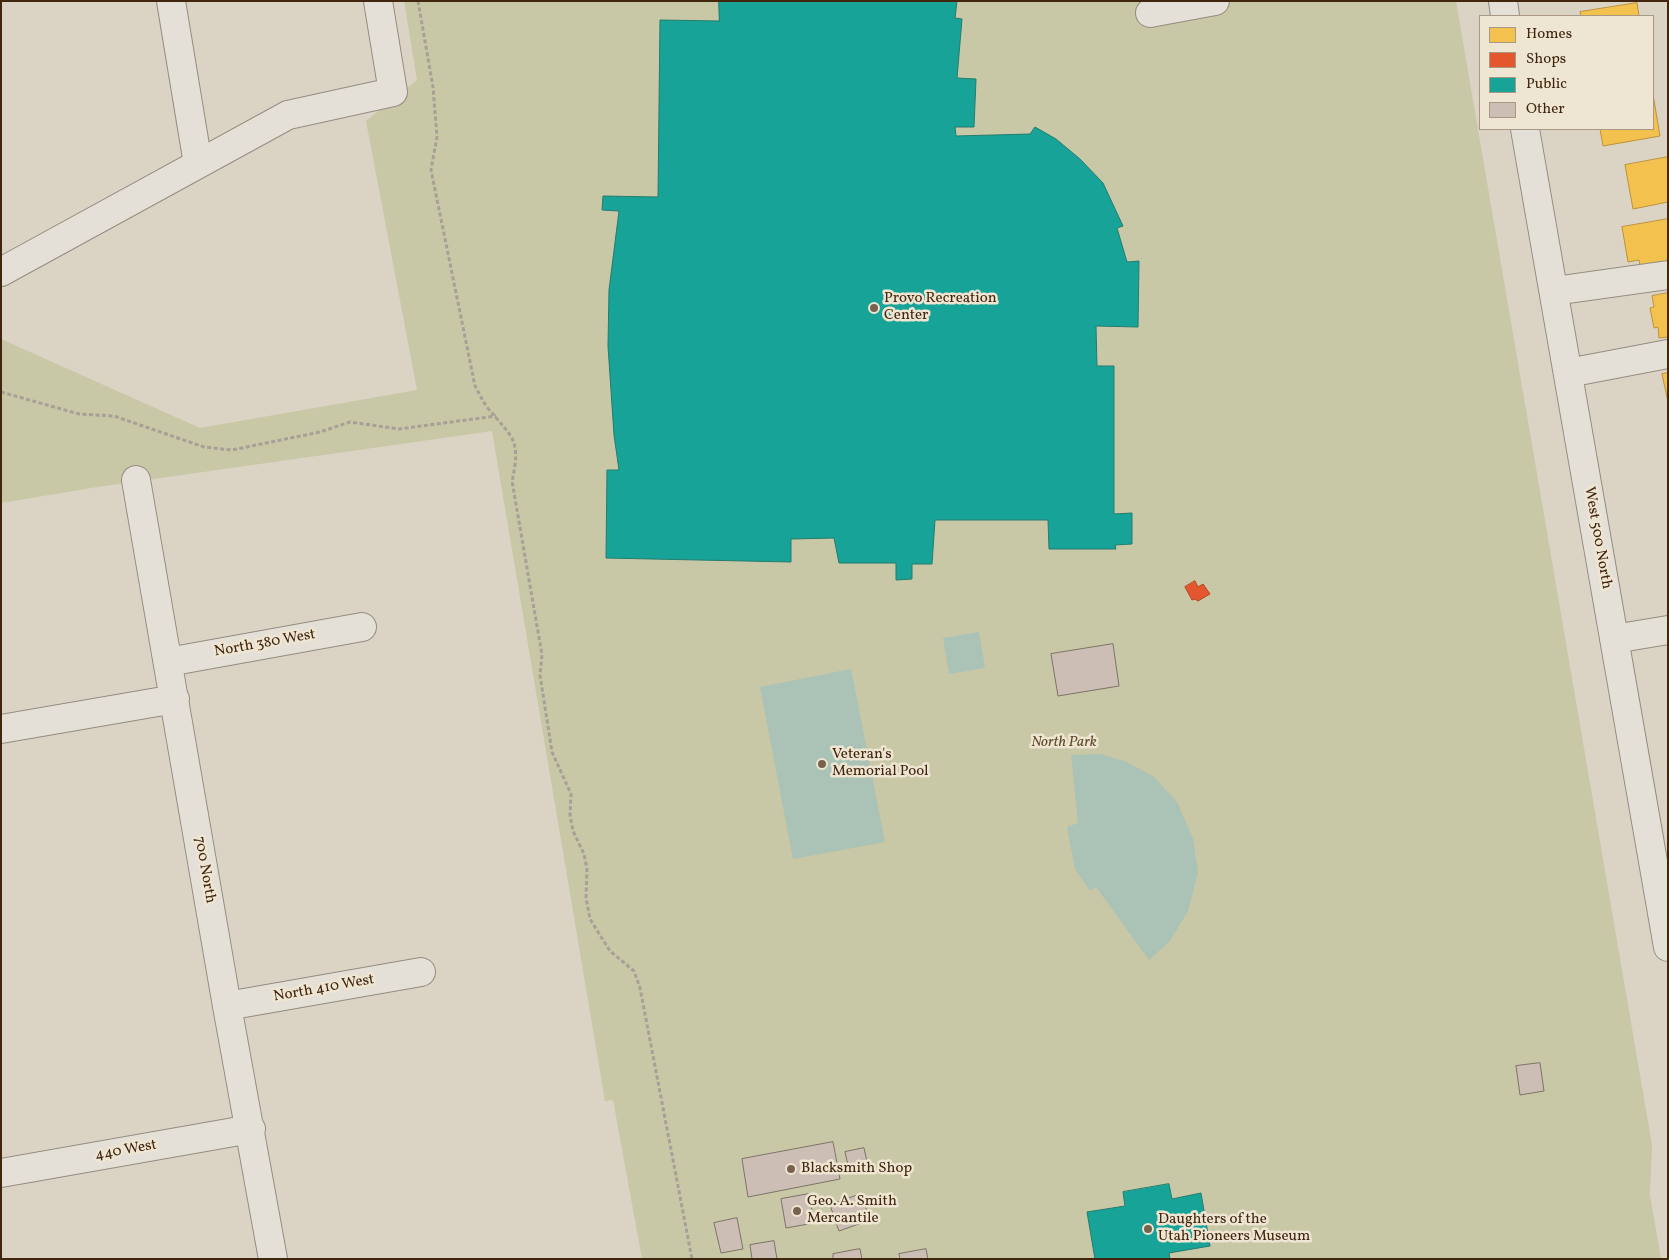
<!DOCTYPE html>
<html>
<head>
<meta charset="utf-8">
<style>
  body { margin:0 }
  #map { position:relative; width:1669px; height:1260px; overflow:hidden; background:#dbd4c4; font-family:Vollkorn,serif }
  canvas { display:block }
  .frame { position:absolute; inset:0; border:2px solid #41250d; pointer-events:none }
  .legend { position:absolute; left:1479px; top:15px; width:175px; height:115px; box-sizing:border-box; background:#eee5d2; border:1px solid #a99883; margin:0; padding:6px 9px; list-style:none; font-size:15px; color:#41250d }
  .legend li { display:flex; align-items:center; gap:10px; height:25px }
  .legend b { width:25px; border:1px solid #a99883 }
</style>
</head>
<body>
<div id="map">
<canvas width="1669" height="1260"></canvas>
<div class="frame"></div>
<ul class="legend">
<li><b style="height:14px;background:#f2c14e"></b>Homes</li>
<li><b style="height:14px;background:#e4572e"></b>Shops</li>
<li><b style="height:14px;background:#17a398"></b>Public</li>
<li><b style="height:14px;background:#ccbeb4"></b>Other</li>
</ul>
</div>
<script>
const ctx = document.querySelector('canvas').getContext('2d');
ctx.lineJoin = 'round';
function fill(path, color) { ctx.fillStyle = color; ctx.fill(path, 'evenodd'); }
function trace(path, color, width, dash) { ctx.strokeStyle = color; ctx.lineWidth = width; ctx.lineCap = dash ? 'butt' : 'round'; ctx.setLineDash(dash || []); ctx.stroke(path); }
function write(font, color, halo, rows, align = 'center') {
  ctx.font = font + ' Vollkorn,serif'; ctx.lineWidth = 5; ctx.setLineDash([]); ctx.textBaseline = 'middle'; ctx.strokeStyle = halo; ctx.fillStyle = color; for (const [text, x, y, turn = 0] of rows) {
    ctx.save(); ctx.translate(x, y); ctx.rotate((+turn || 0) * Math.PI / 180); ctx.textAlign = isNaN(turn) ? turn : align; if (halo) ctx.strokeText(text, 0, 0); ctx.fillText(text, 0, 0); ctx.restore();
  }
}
fill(new Path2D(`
  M 404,1 L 1456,1 L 1652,1145 L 1650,1195 L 1661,1259 L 642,1259 L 613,1100 L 605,1101 L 492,431 L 91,488 L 1,503 L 1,339 L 200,428 L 417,390 L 366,121 L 417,80 Z`), '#c8c7a6');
fill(new Path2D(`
  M 979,632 L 985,668 L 949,674 L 943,638 Z
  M 851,669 L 885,842 L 793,859 L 760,687 Z
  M 1100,754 L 1127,762 L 1154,777 L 1177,802 L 1193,839 L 1198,872 L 1188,911 L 1169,942 L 1149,960 L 1096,887 L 1090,891 L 1075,869 L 1067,827 L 1078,823 L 1071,755 Z`), '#abc2b6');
const homes = new Path2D(`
  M 1637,3 L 1639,16 L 1581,16 L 1580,12 Z
  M 1653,94 L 1660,136 L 1603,146 L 1600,129 L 1653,129 Z
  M 1668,157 L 1668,202 L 1633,209 L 1625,165 Z
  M 1668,219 L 1668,266 L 1641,271 L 1639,260 L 1628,262 L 1622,227 Z
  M 1668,293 L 1668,337 L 1659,338 L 1658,327 L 1654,328 L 1650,308 L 1654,307 L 1652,296 Z
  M 1668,373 L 1668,402 L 1662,374 Z`);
fill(homes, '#f2c14e');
trace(homes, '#bd923a', 1);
const shops = new Path2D(`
  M 1195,581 L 1198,587 L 1203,584 L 1210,594 L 1198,601 L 1195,599 L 1192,600 L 1185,587 Z`);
fill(shops, '#e4572e');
trace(shops, '#b34824', 1);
const public = new Path2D(`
  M 719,1 L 957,1 L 955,18 L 962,19 L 957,78 L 976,79 L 974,127 L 955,127 L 956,136 L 1030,134 L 1035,127 L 1056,139 L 1080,159 L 1103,183 L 1123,226 L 1117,228 L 1127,262 L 1139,261 L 1138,327 L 1096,326 L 1097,366 L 1114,366 L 1114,514 L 1132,513 L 1132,544 L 1115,545 L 1116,549 L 1049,549 L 1048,520 L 935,520 L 932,564 L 912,564 L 912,579 L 896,580 L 896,563 L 839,563 L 834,538 L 791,539 L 791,562 L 606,558 L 607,470 L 619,470 L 614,435 L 608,346 L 609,290 L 619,211 L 602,210 L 603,196 L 658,197 L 660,20 L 719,21 Z
  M 1169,1184 L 1172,1199 L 1201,1193 L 1210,1246 L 1169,1253 L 1170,1259 L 1095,1259 L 1087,1212 L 1125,1206 L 1123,1192 Z`);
fill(public, '#17a398');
trace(public, '#247d6e', 1);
const building = new Path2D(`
  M 1113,644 L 1119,686 L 1058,696 L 1051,654 Z
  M 1540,1063 L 1544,1091 L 1520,1095 L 1516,1066 Z
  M 833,1142 L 840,1179 L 748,1197 L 742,1159 Z
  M 864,1148 L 868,1166 L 849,1169 L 845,1152 Z
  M 809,1194 L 814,1223 L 786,1228 L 781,1199 Z
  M 861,1194 L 870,1220 L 839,1231 L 830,1205 Z
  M 737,1218 L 743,1249 L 721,1253 L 714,1223 Z
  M 774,1241 L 777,1259 L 752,1259 L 750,1245 Z
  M 860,1249 L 862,1259 L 833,1259 L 833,1254 Z
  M 926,1249 L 928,1259 L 900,1259 L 899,1254 Z`);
fill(building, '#ccbeb4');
trace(building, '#7d7469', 1);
const minor = new Path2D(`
  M 171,1 L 198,164
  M 1503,1 L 1505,16
  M 1150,13 L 1215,1
  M 1525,129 L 1668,947
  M 1,272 L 288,115 L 393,92 L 378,1
  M 1554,291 L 1668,275
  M 1568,373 L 1668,354
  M 136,480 L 227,1006 L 273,1259
  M 1614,639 L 1668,630
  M 168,662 L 362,627
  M 1,729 L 175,699
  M 227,1006 L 421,972
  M 1,1173 L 251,1129`);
trace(minor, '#948c80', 30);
trace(new Path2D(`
  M 418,1 L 433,87 L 437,137 L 431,170 L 475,386 C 479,393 482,400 487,407 C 511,437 522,438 512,481 L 542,655 L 540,675 L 552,752 L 571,794 L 570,815 L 573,831 L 584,854 L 587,869 L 586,898 L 590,919 L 610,951 L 634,971 L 640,988 L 692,1259
  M 1,392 L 79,414 L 114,416 L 204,447 L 232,450 L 320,432 L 350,422 L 399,429 L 496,416`), '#a6a097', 3, [4, 2.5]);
trace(minor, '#e4e0d8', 28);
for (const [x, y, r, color] of [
  [874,308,5,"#77624d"],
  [822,764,5,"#77624d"],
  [791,1169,5,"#77624d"],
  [797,1211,5,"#77624d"],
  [1148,1229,5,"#77624d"]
]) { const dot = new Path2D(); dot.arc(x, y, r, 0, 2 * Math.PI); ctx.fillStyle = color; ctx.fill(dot); trace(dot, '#eee5d2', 2); }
write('15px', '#41250d', '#eee5d2', [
  ["Provo Recreation",884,299],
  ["Center",884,316],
  ["Veteran's",832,755],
  ["Memorial Pool",832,772],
  ["Blacksmith Shop",801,1169],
  ["Geo. A. Smith",807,1202],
  ["Mercantile",807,1219],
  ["Daughters of the",1158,1220],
  ["Utah Pioneers Museum",1158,1237]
], 'left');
write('15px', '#41250d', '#eee5d2', [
  ["West 500 North",1597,538,80],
  ["North 380 West",265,644,-10],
  ["700 North",204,870,80],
  ["North 410 West",324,989,-10],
  ["440 West",126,1151,-10]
]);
write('italic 15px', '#5f4b2d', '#eee5d2', [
  ["North Park",1064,743]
]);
</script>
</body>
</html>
